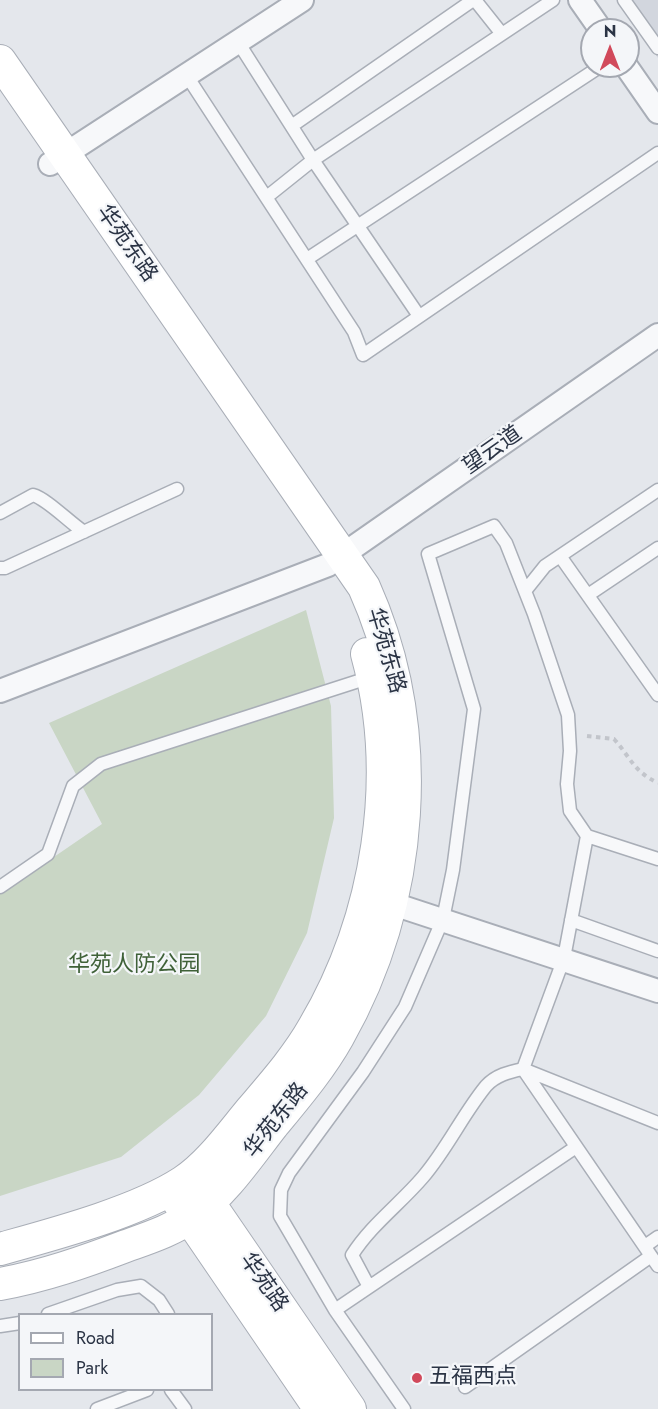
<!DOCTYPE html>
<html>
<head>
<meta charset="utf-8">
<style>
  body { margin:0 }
  #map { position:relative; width:658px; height:1409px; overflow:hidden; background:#e4e7ec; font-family:Jost,sans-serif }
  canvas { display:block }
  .legend { position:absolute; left:18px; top:1313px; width:195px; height:78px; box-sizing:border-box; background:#f4f6f9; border:2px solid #a4a8b1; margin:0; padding:8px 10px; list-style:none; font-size:18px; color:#2b3445 }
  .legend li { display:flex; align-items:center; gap:12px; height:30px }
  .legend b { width:30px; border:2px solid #a4a8b1 }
  .north { position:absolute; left:580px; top:18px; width:60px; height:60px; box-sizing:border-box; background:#f4f6f9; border:2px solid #a4a8b1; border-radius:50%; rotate:0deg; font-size:16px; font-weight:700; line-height:24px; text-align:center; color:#2b3445 }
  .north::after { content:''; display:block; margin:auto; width:21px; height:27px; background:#d1495b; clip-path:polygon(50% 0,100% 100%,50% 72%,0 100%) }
</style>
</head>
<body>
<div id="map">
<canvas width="658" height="1409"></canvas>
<ul class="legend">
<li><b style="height:8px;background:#fff"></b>Road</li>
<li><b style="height:16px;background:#c9d6c5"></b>Park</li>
</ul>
<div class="north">N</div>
</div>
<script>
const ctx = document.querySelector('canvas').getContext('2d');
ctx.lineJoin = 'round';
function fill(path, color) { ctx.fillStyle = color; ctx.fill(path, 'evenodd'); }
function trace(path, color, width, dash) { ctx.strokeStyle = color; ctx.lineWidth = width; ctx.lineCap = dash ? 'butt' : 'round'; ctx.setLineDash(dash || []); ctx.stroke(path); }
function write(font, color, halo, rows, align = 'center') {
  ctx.font = font + ' Jost,"Noto Sans SC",sans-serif'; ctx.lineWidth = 4.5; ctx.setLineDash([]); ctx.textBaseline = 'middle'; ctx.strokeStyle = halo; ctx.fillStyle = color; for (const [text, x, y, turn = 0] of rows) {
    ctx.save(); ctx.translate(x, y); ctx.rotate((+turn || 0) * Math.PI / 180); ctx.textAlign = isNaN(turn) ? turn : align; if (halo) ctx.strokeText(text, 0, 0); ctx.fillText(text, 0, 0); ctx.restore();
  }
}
fill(new Path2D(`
  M 618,0 L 658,0 L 658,58 Z`), '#d2d6de');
fill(new Path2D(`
  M 306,610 L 331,706 L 334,818 L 307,933 L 266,1016 L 199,1095 L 121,1157 L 0,1196 L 0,894 L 102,824 L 49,723 Z`), '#c9d6c5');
const lane = new Path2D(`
  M 475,0 L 502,34
  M 624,0 L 658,48
  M 238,42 L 313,160 L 553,0
  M 187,76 L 354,332 L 363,355 L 658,153
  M 293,125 L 473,0
  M 268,196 L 313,160 L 419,316
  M 307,259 L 601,66
  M 0,513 L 33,495 C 47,499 69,522 84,532
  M 560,556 L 658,695
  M 0,568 L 5,568 L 177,489
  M 525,591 L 545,566 L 658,490
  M 588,595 L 658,548
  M 587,836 L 658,859
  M 0,887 L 48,854 L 73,786 L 101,764 L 371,677
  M 571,920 L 658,951
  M 576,1147 L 335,1310 L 280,1216 L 281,1190 L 289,1173 L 363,1072 L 405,1007 L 443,919 L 453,870 L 474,709 L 428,554 L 494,526 L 506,543 L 534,614 L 568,715 L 570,751 L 567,784 L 570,811 L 587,836 L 564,958 L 523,1069 L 658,1266
  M 645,1246 L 658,1237
  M 368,1285 L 352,1255 C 371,1225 400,1204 423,1177 C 447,1149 463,1114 486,1086 C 496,1075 509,1072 523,1069 L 658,1123
  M 335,1310 L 404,1409
  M 48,1314 L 117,1290 L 141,1286 L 159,1300 L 168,1314
  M 0,1326 L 20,1323
  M 465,1387 L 651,1256
  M 171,1390 L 185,1409
  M 97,1409 L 147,1390`);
const street = new Path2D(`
  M 580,0 L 601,30
  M 626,66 L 658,112
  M 50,164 L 302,0
  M 0,691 L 328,565 L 658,335
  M 375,898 L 658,991`);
const secondary = new Path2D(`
  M 0,61 L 364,587 C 428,730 415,901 338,1037 C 320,1069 296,1097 273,1125 C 248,1157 225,1192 192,1216 C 173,1230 148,1238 126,1246 C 84,1262 44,1276 0,1284
  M 198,1187 L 350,1409
  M 178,1201 L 320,1409
  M 0,1249 C 54,1234 137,1212 183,1182 C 209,1165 231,1134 251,1110 C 274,1083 297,1057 314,1027 C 378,918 401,777 367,654`);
trace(lane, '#a9aeb7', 15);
trace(street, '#a9aeb7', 26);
trace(secondary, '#a9aeb7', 34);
trace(new Path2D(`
  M 587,736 L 614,739 C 631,758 633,771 658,783`), '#c2c5cb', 4, [4.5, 4.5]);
trace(lane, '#f7f8fa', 12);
trace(street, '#f7f8fa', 22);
trace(secondary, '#fff', 32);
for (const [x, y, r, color] of [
  [417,1378,6,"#d1495b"]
]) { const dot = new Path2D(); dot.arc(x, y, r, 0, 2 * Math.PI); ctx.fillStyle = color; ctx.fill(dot); trace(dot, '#f4f6f9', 2); }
write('22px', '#2b3445', '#f4f6f9', [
  ["华苑东路",126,244,55],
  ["望云道",493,451,-35],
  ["华苑东路",385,651,74],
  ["华苑东路",277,1121,-52],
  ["华苑路",263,1283,55]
]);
write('22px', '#3f6138', '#f4f6f9', [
  ["华苑人防公园",134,966]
]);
write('22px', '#2b3445', '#f4f6f9', [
  ["五福西点",429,1378]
], 'left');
</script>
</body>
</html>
